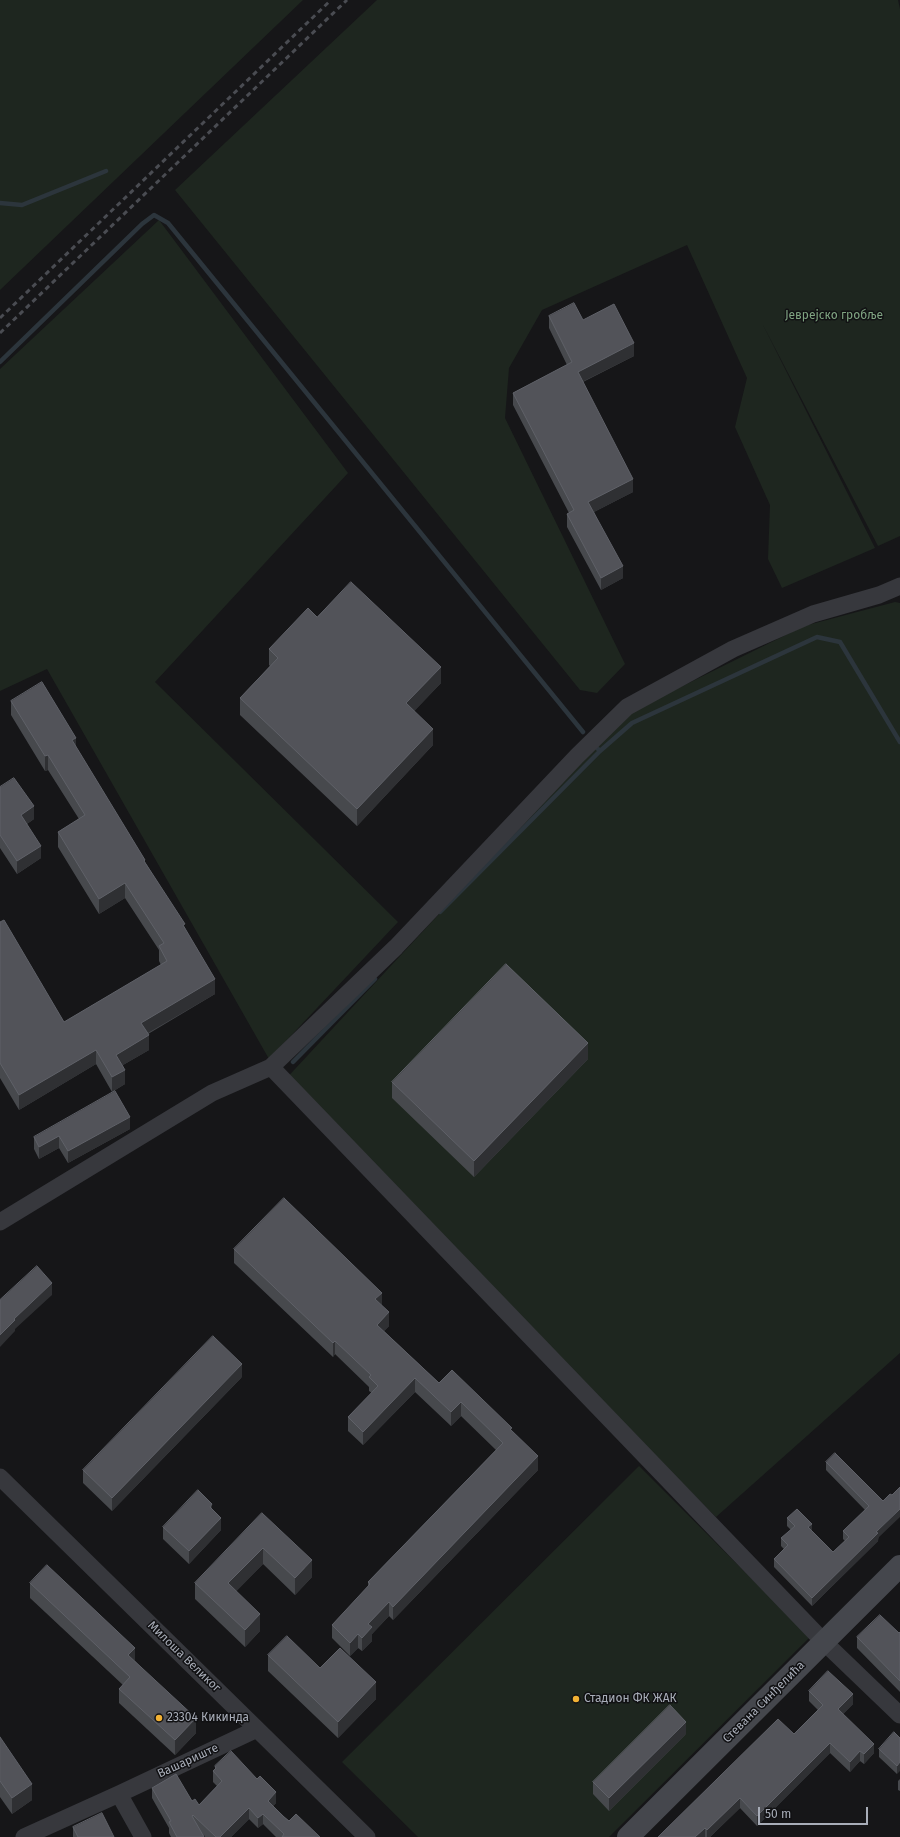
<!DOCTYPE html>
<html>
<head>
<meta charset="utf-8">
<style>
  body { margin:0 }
  #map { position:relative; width:900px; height:1837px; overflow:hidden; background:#161618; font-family:"Fira Sans",sans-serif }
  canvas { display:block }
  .scale { position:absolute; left:758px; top:1807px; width:110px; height:18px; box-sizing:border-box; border:2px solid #a8adb8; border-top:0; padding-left:5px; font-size:12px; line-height:14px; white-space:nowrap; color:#a8adb8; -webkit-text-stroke:3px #111113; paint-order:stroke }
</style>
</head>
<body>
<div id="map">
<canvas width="900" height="1837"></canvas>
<div class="scale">50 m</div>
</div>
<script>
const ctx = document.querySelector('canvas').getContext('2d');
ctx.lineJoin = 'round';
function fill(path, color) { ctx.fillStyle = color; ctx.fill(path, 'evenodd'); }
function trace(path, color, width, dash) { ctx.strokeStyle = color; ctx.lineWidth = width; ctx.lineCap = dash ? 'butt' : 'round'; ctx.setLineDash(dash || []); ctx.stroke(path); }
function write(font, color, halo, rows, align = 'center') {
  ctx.font = font + ' "Fira Sans",sans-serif'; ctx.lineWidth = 3; ctx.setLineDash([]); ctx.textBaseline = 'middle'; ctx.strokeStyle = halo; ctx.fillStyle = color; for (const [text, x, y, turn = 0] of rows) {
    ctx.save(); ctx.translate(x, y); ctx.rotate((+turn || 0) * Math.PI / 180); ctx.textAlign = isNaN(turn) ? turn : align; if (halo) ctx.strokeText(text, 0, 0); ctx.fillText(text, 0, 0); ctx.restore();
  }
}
fill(new Path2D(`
  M 0,0 L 303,0 L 0,290 Z
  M 377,0 L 898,0 L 900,9 L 900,536 L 878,546 L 762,323 L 875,548 L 782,588 L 768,559 L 770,505 L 735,427 L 747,378 L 687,245 L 542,310 L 509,368 L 505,418 L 625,664 L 597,693 L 580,690 L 175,190 Z
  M 159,220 L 348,473 L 155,682 L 398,922 L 269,1059 L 47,669 L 0,691 L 0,369 Z
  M 895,602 L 900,603 L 900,1353 L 716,1517 L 282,1083 L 624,715 L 804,626 Z
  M 639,1466 L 810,1637 L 609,1837 L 418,1837 L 342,1762 Z`), '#1e261f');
trace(new Path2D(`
  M 0,203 L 22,205 L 106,171
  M 0,362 L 142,224 L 154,215 L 168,223 L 583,732
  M 597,748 L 600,751 L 632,723 L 817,637 L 840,642 L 900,742
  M 440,912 L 600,751
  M 293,1062 L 375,979`), '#2c353c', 4.5);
trace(new Path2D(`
  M 271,1067 L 824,1642 L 900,1715
  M 0,1222 L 212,1093 L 271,1067 L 396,947 L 577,756 L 627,707 L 733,649 L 813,614 L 879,595 L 900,586
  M 0,1477 L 367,1837
  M 119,1794 L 143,1837
  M 24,1837 L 119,1794 L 257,1729`), '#37383d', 17);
trace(new Path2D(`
  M 628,1837 L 900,1566`), '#45474d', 22);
trace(new Path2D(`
  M 0,318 L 331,0
  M 0,333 L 347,0`), '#4a4c52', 3, [5, 4]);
fill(new Path2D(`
  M 549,316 L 583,320 L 634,356 L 583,382 L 633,492 L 594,512 L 623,578 L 601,590 L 567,527 L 567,514 L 569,513 L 513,405 L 513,393 L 567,365 L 549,328 Z
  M 317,617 L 441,683 L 414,711 L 433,745 L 357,826 L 240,715 L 240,698 L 270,666 L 269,665 L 269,649 Z
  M 11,701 L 76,748 L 185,928 L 215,994 L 148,1034 L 149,1050 L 123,1065 L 125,1084 L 112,1092 L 96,1064 L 19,1110 L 0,1078 L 0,922 L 64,1022 L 161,965 L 159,961 L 159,950 L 125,898 L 99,914 L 58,847 L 58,832 L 79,819 L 48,770 L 45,771 L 11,715 Z
  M 0,787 L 34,819 L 27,824 L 41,858 L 17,874 L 0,848 Z
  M 588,1059 L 474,1177 L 392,1098 L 392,1082 Z
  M 130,1129 L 68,1163 L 59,1148 L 39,1159 L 34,1149 L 34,1137 Z
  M 234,1249 L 382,1306 L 389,1326 L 384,1331 L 439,1383 L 512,1431 L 538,1470 L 393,1620 L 389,1616 L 372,1634 L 372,1641 L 362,1651 L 358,1648 L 350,1656 L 332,1638 L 332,1625 L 368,1587 L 368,1582 L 496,1450 L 461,1416 L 451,1426 L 415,1392 L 363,1445 L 348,1431 L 348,1417 L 372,1393 L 369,1391 L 369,1387 L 335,1354 L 333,1357 L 234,1263 Z
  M 242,1377 L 112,1511 L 83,1483 L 83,1470 Z
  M 826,1462 L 883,1501 L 878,1541 L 812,1606 L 774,1567 L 774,1559 L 784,1549 L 781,1546 L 781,1538 L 791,1530 L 787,1526 L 787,1518 L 812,1531 L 833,1552 L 845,1541 L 843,1539 L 843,1531 L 865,1510 L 826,1470 Z
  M 212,1510 L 221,1530 L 189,1564 L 163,1539 L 163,1527 Z
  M 262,1513 L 312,1577 L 295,1595 L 263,1564 L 236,1591 L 260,1631 L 245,1647 L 195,1599 L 195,1583 Z
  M 30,1583 L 135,1661 L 196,1733 L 175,1755 L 119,1703 L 119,1689 L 123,1685 L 30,1598 Z
  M 900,1632 L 900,1692 L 857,1648 L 857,1637 L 899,1633 Z
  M 268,1655 L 376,1699 L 338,1738 L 268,1671 Z
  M 809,1691 L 853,1704 L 843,1714 L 874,1753 L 864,1764 L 860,1761 L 850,1772 L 830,1753 L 757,1826 L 740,1808 L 710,1837 L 658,1837 L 794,1734 L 818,1710 L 809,1701 Z
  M 686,1734 L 609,1811 L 593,1794 L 593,1782 Z
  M 0,1737 L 32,1800 L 12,1814 L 0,1797 Z
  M 900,1738 L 897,1774 L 879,1757 L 879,1749 Z
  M 215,1766 L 276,1803 L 273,1806 L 289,1821 L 320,1837 L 276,1837 L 263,1824 L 258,1828 L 249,1819 L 231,1837 L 205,1837 L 204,1835 L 204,1837 L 171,1837 L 169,1833 L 169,1828 L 152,1798 L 152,1788 L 192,1801 L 199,1805 L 217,1786 L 213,1782 L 213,1771 L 215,1770 Z
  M 900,1779 L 900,1791 L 898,1790 L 898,1781 Z
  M 73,1827 L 114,1837 L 73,1837 Z`), '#47494d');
fill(new Path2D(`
  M 634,343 L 634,356 L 578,384 L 578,372 Z
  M 633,479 L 633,492 L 588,515 L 588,502 Z
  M 623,566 L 623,578 L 601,590 L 601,578 Z
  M 441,667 L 441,683 L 406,720 L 406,703 Z
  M 433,729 L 433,745 L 357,826 L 357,809 Z
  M 76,738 L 76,752 L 72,740 Z
  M 48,755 L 48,770 L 45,771 L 45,756 Z
  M 34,806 L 34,819 L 21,828 L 21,815 Z
  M 41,846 L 41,858 L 17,874 L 17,861 Z
  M 125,883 L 125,898 L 99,914 L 99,899 Z
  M 215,979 L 215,994 L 141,1037 L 141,1023 Z
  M 149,1035 L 149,1050 L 116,1069 L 116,1055 Z
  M 588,1043 L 588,1059 L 474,1177 L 474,1161 Z
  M 96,1050 L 96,1064 L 19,1110 L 19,1095 Z
  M 125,1070 L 125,1084 L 112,1092 L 112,1077 Z
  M 130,1117 L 130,1129 L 68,1163 L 68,1151 Z
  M 59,1136 L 59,1148 L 39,1159 L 39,1147 Z
  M 52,1283 L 52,1295 L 15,1329 L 15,1331 L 0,1347 L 0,1335 L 14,1319 Z
  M 382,1293 L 382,1306 L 375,1299 Z
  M 389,1312 L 389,1326 L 377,1338 L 377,1325 Z
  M 335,1341 L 335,1354 L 333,1357 L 333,1343 Z
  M 242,1364 L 242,1377 L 112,1511 L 112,1498 Z
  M 415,1378 L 415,1392 L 363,1445 L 363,1432 Z
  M 461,1402 L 461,1416 L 451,1426 L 451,1412 Z
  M 538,1456 L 538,1470 L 393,1620 L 393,1607 Z
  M 212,1504 L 212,1517 L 210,1507 Z
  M 900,1509 L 900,1517 L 878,1538 L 878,1541 L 812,1606 L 812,1598 L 876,1532 Z
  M 221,1518 L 221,1530 L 189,1564 L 189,1551 Z
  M 812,1524 L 812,1532 L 808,1527 Z
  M 263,1548 L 263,1564 L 228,1600 L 228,1583 Z
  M 312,1560 L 312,1577 L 295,1595 L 295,1578 Z
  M 389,1602 L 389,1616 L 372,1634 L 372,1641 L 362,1651 L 362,1638 L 368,1624 Z
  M 260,1614 L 260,1631 L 245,1647 L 245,1630 Z
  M 358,1634 L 358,1648 L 350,1656 L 350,1643 Z
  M 135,1648 L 135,1662 L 128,1655 Z
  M 376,1682 L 376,1699 L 338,1738 L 338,1722 Z
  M 853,1694 L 853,1704 L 838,1719 L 838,1709 Z
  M 196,1718 L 196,1733 L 175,1755 L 175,1740 Z
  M 686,1722 L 686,1734 L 609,1811 L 609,1798 Z
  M 830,1743 L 830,1753 L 757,1826 L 757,1816 Z
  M 874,1744 L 874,1753 L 864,1764 L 864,1754 Z
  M 860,1751 L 860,1761 L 850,1772 L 850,1762 Z
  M 900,1762 L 900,1771 L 897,1774 L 897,1766 Z
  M 32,1784 L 32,1800 L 12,1814 L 12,1798 Z
  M 276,1792 L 276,1803 L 268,1811 L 268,1801 Z
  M 740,1798 L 740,1808 L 710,1837 L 707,1837 L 707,1830 Z
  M 249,1808 L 249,1819 L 231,1837 L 220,1837 Z
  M 263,1814 L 263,1824 L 258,1828 L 258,1818 Z
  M 705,1828 L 705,1837 L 695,1837 Z`), '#2f3033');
const building = new Path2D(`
  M 574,303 L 583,320 L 614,304 L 634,343 L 578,372 L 633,479 L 588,502 L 623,566 L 601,578 L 567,514 L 574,510 L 513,393 L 572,362 L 549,316 Z
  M 351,582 L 441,667 L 406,703 L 433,729 L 357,809 L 240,698 L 278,658 L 269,649 L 308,608 L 317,617 Z
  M 42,682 L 76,738 L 72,740 L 145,860 L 144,861 L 185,924 L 183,925 L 215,979 L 141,1023 L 149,1035 L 116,1055 L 125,1070 L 112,1077 L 96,1050 L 19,1095 L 0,1063 L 0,922 L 4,920 L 64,1022 L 167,961 L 159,946 L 164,943 L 125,883 L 99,899 L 58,832 L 85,815 L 48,755 L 45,756 L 11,701 Z
  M 14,778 L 34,806 L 21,815 L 41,846 L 17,861 L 0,835 L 0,787 Z
  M 506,964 L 588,1043 L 474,1161 L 392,1082 Z
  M 115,1091 L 130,1117 L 68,1151 L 59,1136 L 39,1147 L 34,1137 Z
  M 284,1198 L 382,1293 L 375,1299 L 389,1312 L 377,1325 L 439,1383 L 452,1370 L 512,1428 L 510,1429 L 538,1456 L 393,1607 L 389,1602 L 368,1624 L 372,1627 L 362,1638 L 358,1634 L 350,1643 L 332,1625 L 370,1584 L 368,1582 L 503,1443 L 461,1402 L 451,1412 L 415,1378 L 363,1432 L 348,1417 L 378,1386 L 369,1377 L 371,1375 L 335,1341 L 333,1343 L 234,1249 Z
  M 37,1266 L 52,1283 L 14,1319 L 15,1320 L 0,1335 L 0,1300 Z
  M 213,1336 L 242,1364 L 112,1498 L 83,1470 Z
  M 835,1453 L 883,1501 L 890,1494 L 892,1495 L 900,1487 L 900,1509 L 876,1532 L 878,1533 L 812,1598 L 774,1559 L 788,1545 L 781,1538 L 795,1526 L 787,1518 L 797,1509 L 812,1524 L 808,1527 L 833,1552 L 849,1537 L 843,1531 L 869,1506 L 826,1462 Z
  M 198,1490 L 212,1504 L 210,1507 L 221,1518 L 189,1551 L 163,1527 Z
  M 262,1513 L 312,1560 L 295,1578 L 263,1548 L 228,1583 L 260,1614 L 245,1630 L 195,1583 Z
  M 47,1565 L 135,1648 L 128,1655 L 196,1718 L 175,1740 L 119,1689 L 130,1677 L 30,1583 Z
  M 880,1615 L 899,1633 L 900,1632 L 900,1681 L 857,1637 Z
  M 287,1636 L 320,1668 L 340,1648 L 376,1682 L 338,1722 L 268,1655 Z
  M 828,1671 L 853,1694 L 838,1709 L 874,1744 L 864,1754 L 860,1751 L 850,1762 L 830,1743 L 757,1816 L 740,1798 L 707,1830 L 705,1828 L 695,1837 L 658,1837 L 778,1719 L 794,1734 L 823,1705 L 809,1691 Z
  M 670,1705 L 686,1722 L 609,1798 L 593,1782 Z
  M 894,1732 L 900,1738 L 900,1762 L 897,1766 L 879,1749 Z
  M 0,1737 L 32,1784 L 12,1798 L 0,1781 Z
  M 231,1751 L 257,1779 L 260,1776 L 276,1792 L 268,1801 L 284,1817 L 289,1821 L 296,1814 L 320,1837 L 282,1837 L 284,1834 L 263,1814 L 258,1818 L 249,1808 L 220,1837 L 216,1837 L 193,1815 L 192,1816 L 204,1837 L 177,1837 L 169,1822 L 171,1821 L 152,1788 L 176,1774 L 192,1801 L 195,1799 L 199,1805 L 222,1781 L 213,1771 L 216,1768 L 215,1766 Z
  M 102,1813 L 114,1837 L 78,1837 L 73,1827 Z`);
fill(building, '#525359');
trace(building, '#5f6168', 1);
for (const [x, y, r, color] of [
  [576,1699,4,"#f2b134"],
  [159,1718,4,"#f2b134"]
]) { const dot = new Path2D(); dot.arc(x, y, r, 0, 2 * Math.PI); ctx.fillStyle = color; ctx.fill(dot); trace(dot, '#111113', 1.5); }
write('12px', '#7fa381', '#111113', [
  ["Јеврејско гробље",834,316]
]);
write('12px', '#a8adb8', '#111113', [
  ["Милоша Великог",184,1657,44],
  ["Стевана Синђелића",764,1702,-45],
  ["Вашариште",188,1761,-25]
]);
write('12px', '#a8adb8', '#111113', [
  ["Стадион ФК ЖАК",584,1699],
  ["23304 Кикинда",167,1718]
], 'left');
</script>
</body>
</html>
